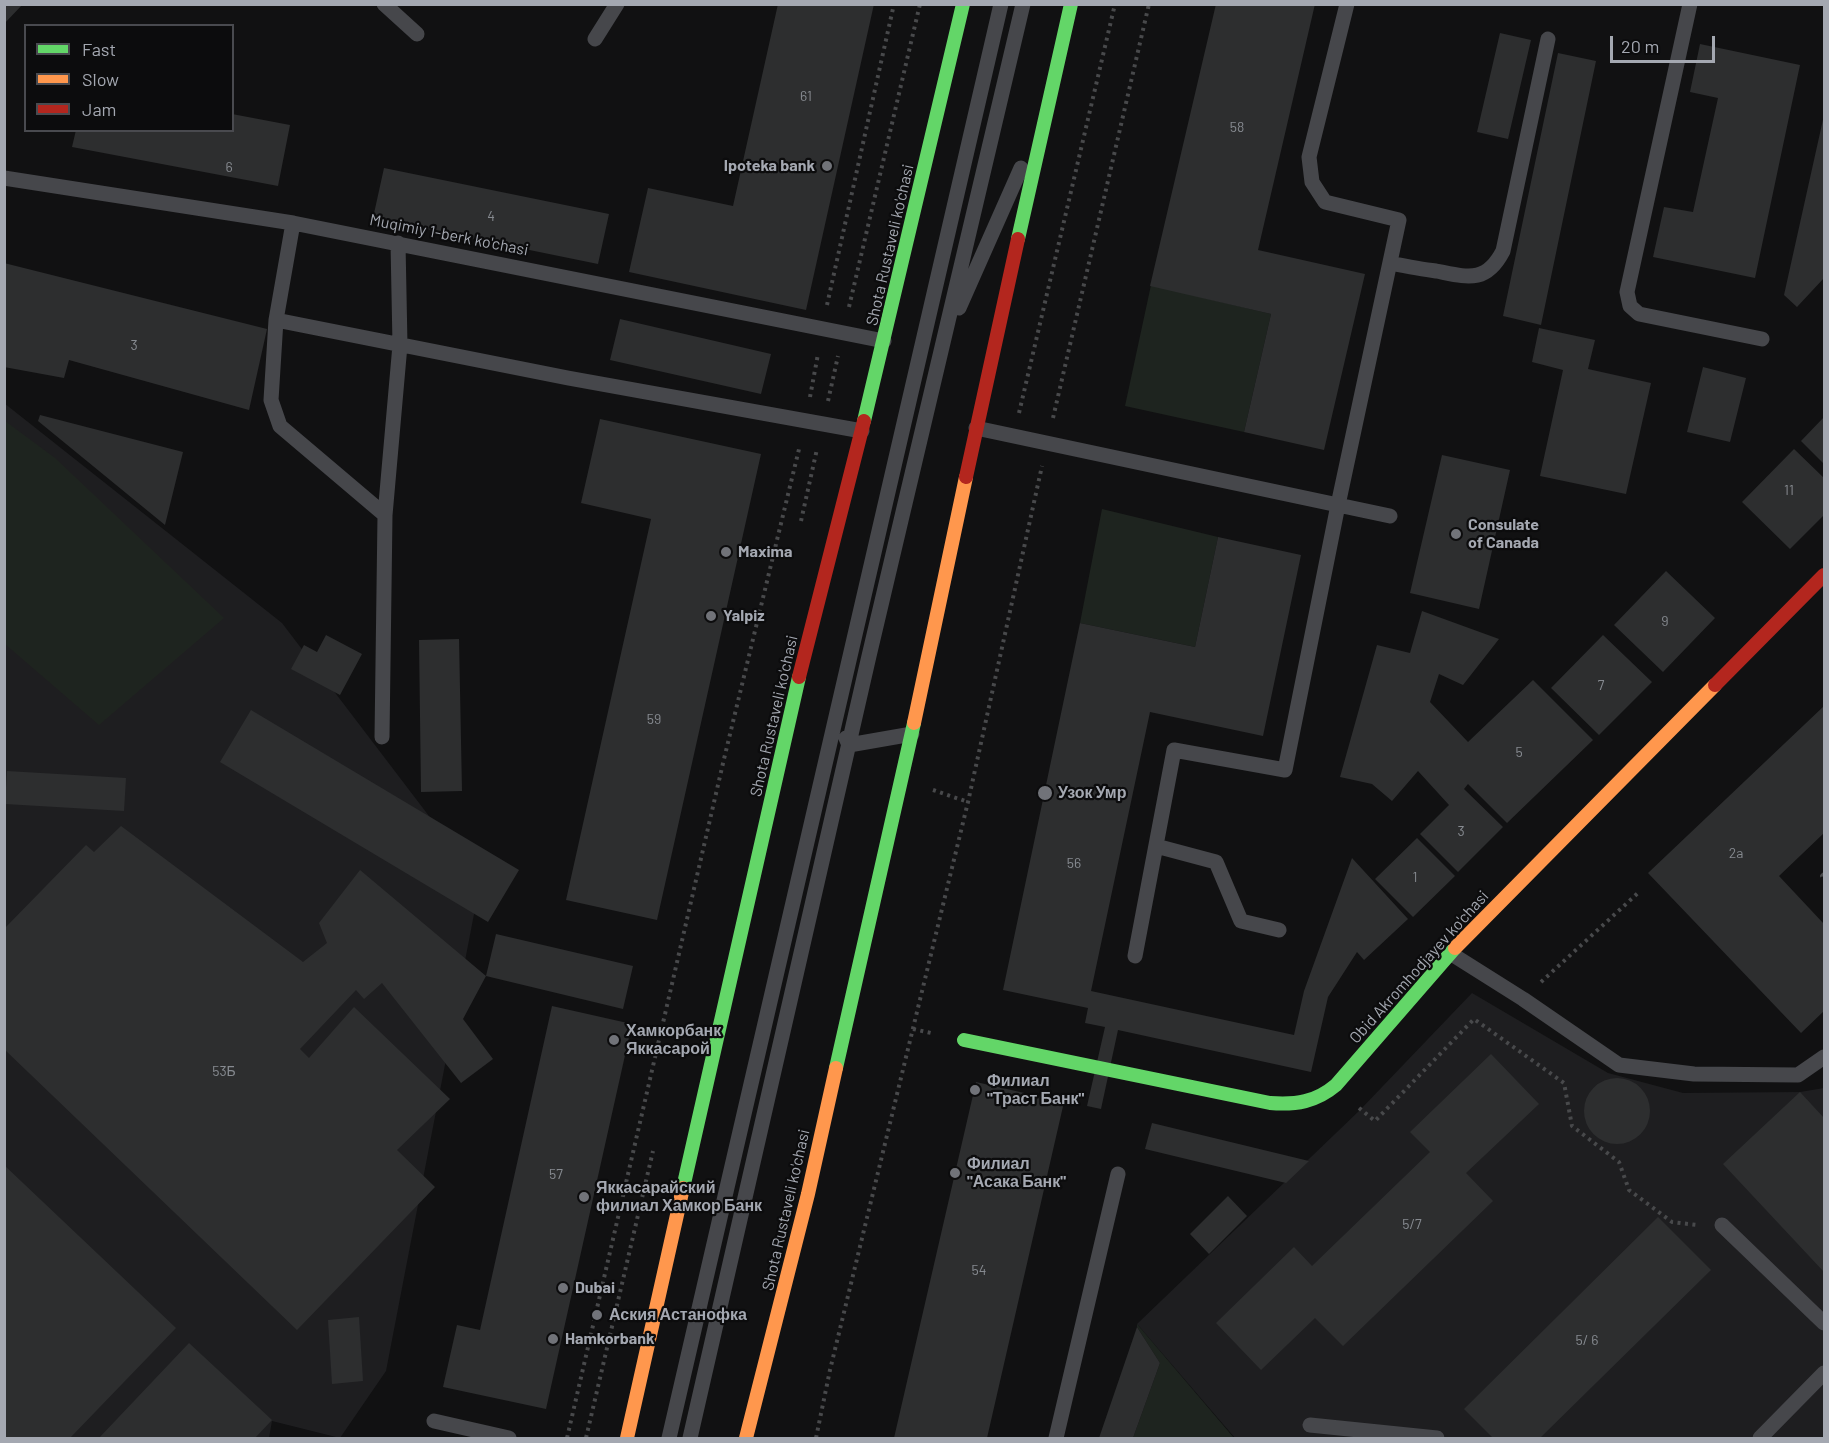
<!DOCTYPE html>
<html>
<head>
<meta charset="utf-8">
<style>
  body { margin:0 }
  #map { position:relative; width:1829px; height:1443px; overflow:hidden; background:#111112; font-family:Barlow,sans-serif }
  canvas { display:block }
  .frame { position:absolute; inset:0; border:6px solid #a4a8b1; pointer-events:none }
  .legend { position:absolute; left:24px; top:24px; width:210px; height:108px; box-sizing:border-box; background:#0c0c0d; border:2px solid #494a4f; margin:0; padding:8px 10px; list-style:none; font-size:18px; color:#a4a8b1 }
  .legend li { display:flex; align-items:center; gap:12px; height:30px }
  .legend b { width:30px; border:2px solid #494a4f }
  .scale { position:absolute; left:1610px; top:36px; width:105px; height:27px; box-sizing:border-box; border:3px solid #a4a8b1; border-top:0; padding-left:8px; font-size:18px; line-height:21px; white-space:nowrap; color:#a4a8b1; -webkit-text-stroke:4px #0c0c0d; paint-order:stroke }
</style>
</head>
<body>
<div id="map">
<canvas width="1829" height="1443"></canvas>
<div class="frame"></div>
<ul class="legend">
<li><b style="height:8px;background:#63d668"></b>Fast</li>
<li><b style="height:8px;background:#ff974d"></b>Slow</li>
<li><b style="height:8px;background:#b3261e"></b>Jam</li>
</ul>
<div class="scale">20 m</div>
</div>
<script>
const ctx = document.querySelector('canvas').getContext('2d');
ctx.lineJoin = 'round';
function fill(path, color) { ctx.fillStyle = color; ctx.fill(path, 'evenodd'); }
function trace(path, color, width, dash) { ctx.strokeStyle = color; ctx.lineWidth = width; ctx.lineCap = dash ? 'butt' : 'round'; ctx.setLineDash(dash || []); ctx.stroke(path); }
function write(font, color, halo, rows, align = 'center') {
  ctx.font = font + ' Barlow,sans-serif'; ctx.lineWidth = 4.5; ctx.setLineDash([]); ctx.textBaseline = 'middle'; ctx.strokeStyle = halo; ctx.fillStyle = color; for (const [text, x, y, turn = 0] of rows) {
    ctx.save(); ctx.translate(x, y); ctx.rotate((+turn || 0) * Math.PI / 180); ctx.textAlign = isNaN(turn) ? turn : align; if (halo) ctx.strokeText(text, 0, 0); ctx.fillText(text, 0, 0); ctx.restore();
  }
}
fill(new Path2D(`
  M 4,403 L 282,623 L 480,883 L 386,1371 L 340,1438 L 272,1421 L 269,1438 L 5,1438 Z
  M 1472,993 L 1608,1073 L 1683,1093 L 1800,1092 L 1824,1088 L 1824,1438 L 1235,1438 L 1137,1324 L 1360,1110 Z`), '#1e1e20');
fill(new Path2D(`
  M 1151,285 L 1271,314 L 1244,432 L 1125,406 Z
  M 5,421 L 55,458 L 224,618 L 99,725 L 5,644 Z
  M 1102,509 L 1218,537 L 1195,647 L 1080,623 Z
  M 1137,1324 L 1234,1438 L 1133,1438 L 1160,1363 L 1137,1327 Z`), '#1e241f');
fill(new Path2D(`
  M 4,4 L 23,4 L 4,24 Z
  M 778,4 L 874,4 L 806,310 L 629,272 L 648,188 L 733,206 Z
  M 1216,4 L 1315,4 L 1258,250 L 1365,274 L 1324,450 L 1244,432 L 1271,314 L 1150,286 Z
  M 1500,33 L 1531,40 L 1508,139 L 1477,132 Z
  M 1700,44 L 1800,65 L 1755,278 L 1653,257 L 1664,207 L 1693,212 L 1718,98 L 1690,92 Z
  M 1558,53 L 1596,61 L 1541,325 L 1503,316 Z
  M 232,114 L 290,125 L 278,186 L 72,147 L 76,130 L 232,130 Z
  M 1824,115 L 1824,278 L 1797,307 L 1784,295 Z
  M 384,168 L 609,214 L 598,264 L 373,218 Z
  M 4,263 L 267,329 L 249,410 L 69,360 L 64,378 L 4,367 Z
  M 620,319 L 771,354 L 761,394 L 610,360 Z
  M 1539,328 L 1595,340 L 1588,369 L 1651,383 L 1626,494 L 1540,476 L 1563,370 L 1532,362 Z
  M 1703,367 L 1746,378 L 1730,442 L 1687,432 Z
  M 40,415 L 183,452 L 165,525 L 38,421 Z
  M 1824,417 L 1824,464 L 1801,441 Z
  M 600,419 L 761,454 L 657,920 L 566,900 L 651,519 L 581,503 Z
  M 1794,449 L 1824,478 L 1824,515 L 1790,549 L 1742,502 Z
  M 1442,455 L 1510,470 L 1479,609 L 1410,593 Z
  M 1218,537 L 1301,555 L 1263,736 L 1150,712 L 1091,991 L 1294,1035 L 1304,991 L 1352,858 L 1408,919 L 1364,960 L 1357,952 L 1328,997 L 1311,1072 L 1118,1030 L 1101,1109 L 1087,1106 L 1105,1027 L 1085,1023 L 1088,1008 L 1003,990 L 1080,623 L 1195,647 Z
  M 1666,571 L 1715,618 L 1663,672 L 1614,625 Z
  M 1422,611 L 1499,639 L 1463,685 L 1439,674 L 1430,702 L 1468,742 L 1533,680 L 1593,740 L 1507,823 L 1468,784 L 1464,789 L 1503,827 L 1458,872 L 1420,834 L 1449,805 L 1418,771 L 1392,801 L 1372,784 L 1340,777 L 1377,645 L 1410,653 Z
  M 326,635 L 362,654 L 340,695 L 291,669 L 304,645 L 317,652 Z
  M 1603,635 L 1652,682 L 1599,735 L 1551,688 Z
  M 459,639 L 462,791 L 421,792 L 419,640 Z
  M 1824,706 L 1824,833 L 1779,876 L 1824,924 L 1824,1011 L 1801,1033 L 1648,873 Z
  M 251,710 L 519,870 L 488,922 L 220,762 Z
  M 7,771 L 126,778 L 124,811 L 5,804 Z
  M 121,826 L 303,962 L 327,943 L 319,923 L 360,870 L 486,976 L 463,1019 L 493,1059 L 461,1083 L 382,983 L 364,999 L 356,990 L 300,1049 L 309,1058 L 354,1007 L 450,1099 L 397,1150 L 435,1187 L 297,1330 L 4,1049 L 4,929 L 86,845 L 94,852 Z
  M 1417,838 L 1455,876 L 1413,917 L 1375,879 Z
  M 496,934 L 633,966 L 623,1009 L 486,976 Z
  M 552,1006 L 632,1024 L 546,1409 L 443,1387 L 457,1325 L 480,1330 Z
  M 1491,1054 L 1539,1104 L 1466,1173 L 1493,1201 L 1343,1346 L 1315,1318 L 1261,1370 L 1216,1323 L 1294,1247 L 1312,1266 L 1430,1152 L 1410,1132 Z
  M1584 1111a33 33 0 1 1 66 0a33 33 0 1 1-66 0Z
  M 976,1082 L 1064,1102 L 987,1438 L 894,1438 Z
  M 1800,1092 L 1824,1118 L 1824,1272 L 1723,1164 Z
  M 1152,1123 L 1309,1161 L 1286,1183 L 1145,1149 Z
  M 4,1165 L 176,1328 L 70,1438 L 4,1438 Z
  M 1228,1196 L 1247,1216 L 1209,1254 L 1190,1234 Z
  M 1658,1217 L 1711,1270 L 1540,1438 L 1493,1438 L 1464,1409 Z
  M 359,1317 L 363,1381 L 332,1384 L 328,1320 Z
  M 1137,1327 L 1160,1363 L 1133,1438 L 1099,1438 Z
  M 189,1343 L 272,1420 L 255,1438 L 99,1438 Z`), '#2d2e2f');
trace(new Path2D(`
  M 827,305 L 894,4
  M 849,307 L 920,4
  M 810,397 L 818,354
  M 828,401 L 838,356
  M 1019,413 L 1115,4
  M 1053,418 L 1149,4
  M 801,521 L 817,449
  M 933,790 L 968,802
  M 1824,874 L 1822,876 L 1824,878
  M 1541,982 L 1638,893
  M 913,1029 L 931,1033
  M 1359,1108 L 1375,1121 L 1474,1019 L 1564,1083 L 1572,1126 L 1619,1162 L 1629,1190 L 1672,1222 L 1697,1225
  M 567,1438 L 724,759 L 800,445
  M 586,1438 L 653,1151
  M 816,1438 L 830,1370 L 968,802 L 1042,466`), '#48494b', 4, [3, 4.5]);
trace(new Path2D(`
  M 384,4 L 417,34
  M 1690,4 L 1627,292 L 1630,306 L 1639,314 L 1762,339
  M 595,39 L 617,4
  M 4,178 L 293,223 L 884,341
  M 293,223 L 276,320 L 271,400 L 280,426 L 385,515 L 382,737
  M 1390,263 C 1405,266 1420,269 1436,271 C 1467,277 1486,284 1503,251 L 1548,39
  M 959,308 L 1021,168
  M 276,320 L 568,378 L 862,431
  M 976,428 L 1338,505 L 1399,220 L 1325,202 L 1312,182 L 1309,157 L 1347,4
  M 385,515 L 400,345 L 398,243
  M 846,738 L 849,745 L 912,734
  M 1156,846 L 1216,862 L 1241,921 L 1279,930
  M 1450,953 L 1523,999 L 1619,1065 L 1694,1074 L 1798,1075 L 1824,1057
  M 1135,956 L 1174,750 L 1285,770 L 1338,505 L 1390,516
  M 1722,1225 L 1824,1323
  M 434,1421 L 509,1438
  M 1310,1425 L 1437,1438
  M 669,1438 L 1001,4
  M 690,1438 L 869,656 L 1023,4
  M 1056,1438 L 1118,1174
  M 1760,1438 L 1824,1373`), '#46474b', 15);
trace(new Path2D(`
  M 1018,239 L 1071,4
  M 864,421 L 963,4
  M 964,1040 L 1270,1103 C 1296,1105 1316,1102 1336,1085 L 1455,948
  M 836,1068 L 914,723
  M 683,1188 L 799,677`), '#63d668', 14);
trace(new Path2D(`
  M 914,723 L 966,477
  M 1455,948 L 1715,685
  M 627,1438 L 683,1188
  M 746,1438 L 808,1194 L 836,1068`), '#ff974d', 14);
trace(new Path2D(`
  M 966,477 L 1018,239
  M 799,677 L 864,421
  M 1715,685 L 1824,575`), '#b3261e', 14);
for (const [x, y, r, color] of [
  [827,166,6,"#717379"],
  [1456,534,6,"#717379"],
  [726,552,6,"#717379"],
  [711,616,6,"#717379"],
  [1045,793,8,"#717379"],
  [614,1040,6,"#717379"],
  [975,1090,6,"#717379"],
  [955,1173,6,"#717379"],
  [584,1197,6,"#717379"],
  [563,1288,6,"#717379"],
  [597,1315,6,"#717379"],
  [553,1339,6,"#717379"]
]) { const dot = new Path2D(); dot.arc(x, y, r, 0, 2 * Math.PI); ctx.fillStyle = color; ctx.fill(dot); trace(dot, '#0c0c0d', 2); }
write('14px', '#868a90', null, [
  ["61",806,96],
  ["58",1237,127],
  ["6",229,167],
  ["4",491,216],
  ["3",134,345],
  ["11",1789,490],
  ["9",1665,621],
  ["7",1601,685],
  ["59",654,719],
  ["5",1519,752],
  ["3",1461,831],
  ["2a",1736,853],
  ["56",1074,863],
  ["1",1415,877],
  ["53Б",224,1071],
  ["57",556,1174],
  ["5/7",1412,1224],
  ["54",979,1270],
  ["5/ 6",1587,1340]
]);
write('bold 16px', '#a4a8b1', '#0c0c0d', [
  ["Ipoteka bank",815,166,"right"],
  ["Consulate",1468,525],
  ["of Canada",1468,543],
  ["Maxima",738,552],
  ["Yalpiz",723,616],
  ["Узок Умр",1058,793],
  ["Хамкорбанк",626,1031],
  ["Яккасарой",626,1049],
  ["Филиал",987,1081],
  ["\"Траст Банк\"",987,1099],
  ["Филиал",967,1164],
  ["\"Асака Банк\"",967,1182],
  ["Яккасарайский",596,1188],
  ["филиал Хамкор Банк",596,1206],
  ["Dubai",575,1288],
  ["Аския Астанофка",609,1315],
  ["Hamkorbank",565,1339]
], 'left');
write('16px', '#a4a8b1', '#0c0c0d', [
  ["Muqimiy 1-berk ko'chasi",449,235,11],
  ["Shota Rustaveli ko'chasi",890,245,-77],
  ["Shota Rustaveli ko'chasi",774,716,-77],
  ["Obid Akromhodjayev ko'chasi",1419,967,-48],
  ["Shota Rustaveli ko'chasi",786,1210,-77]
]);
</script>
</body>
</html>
